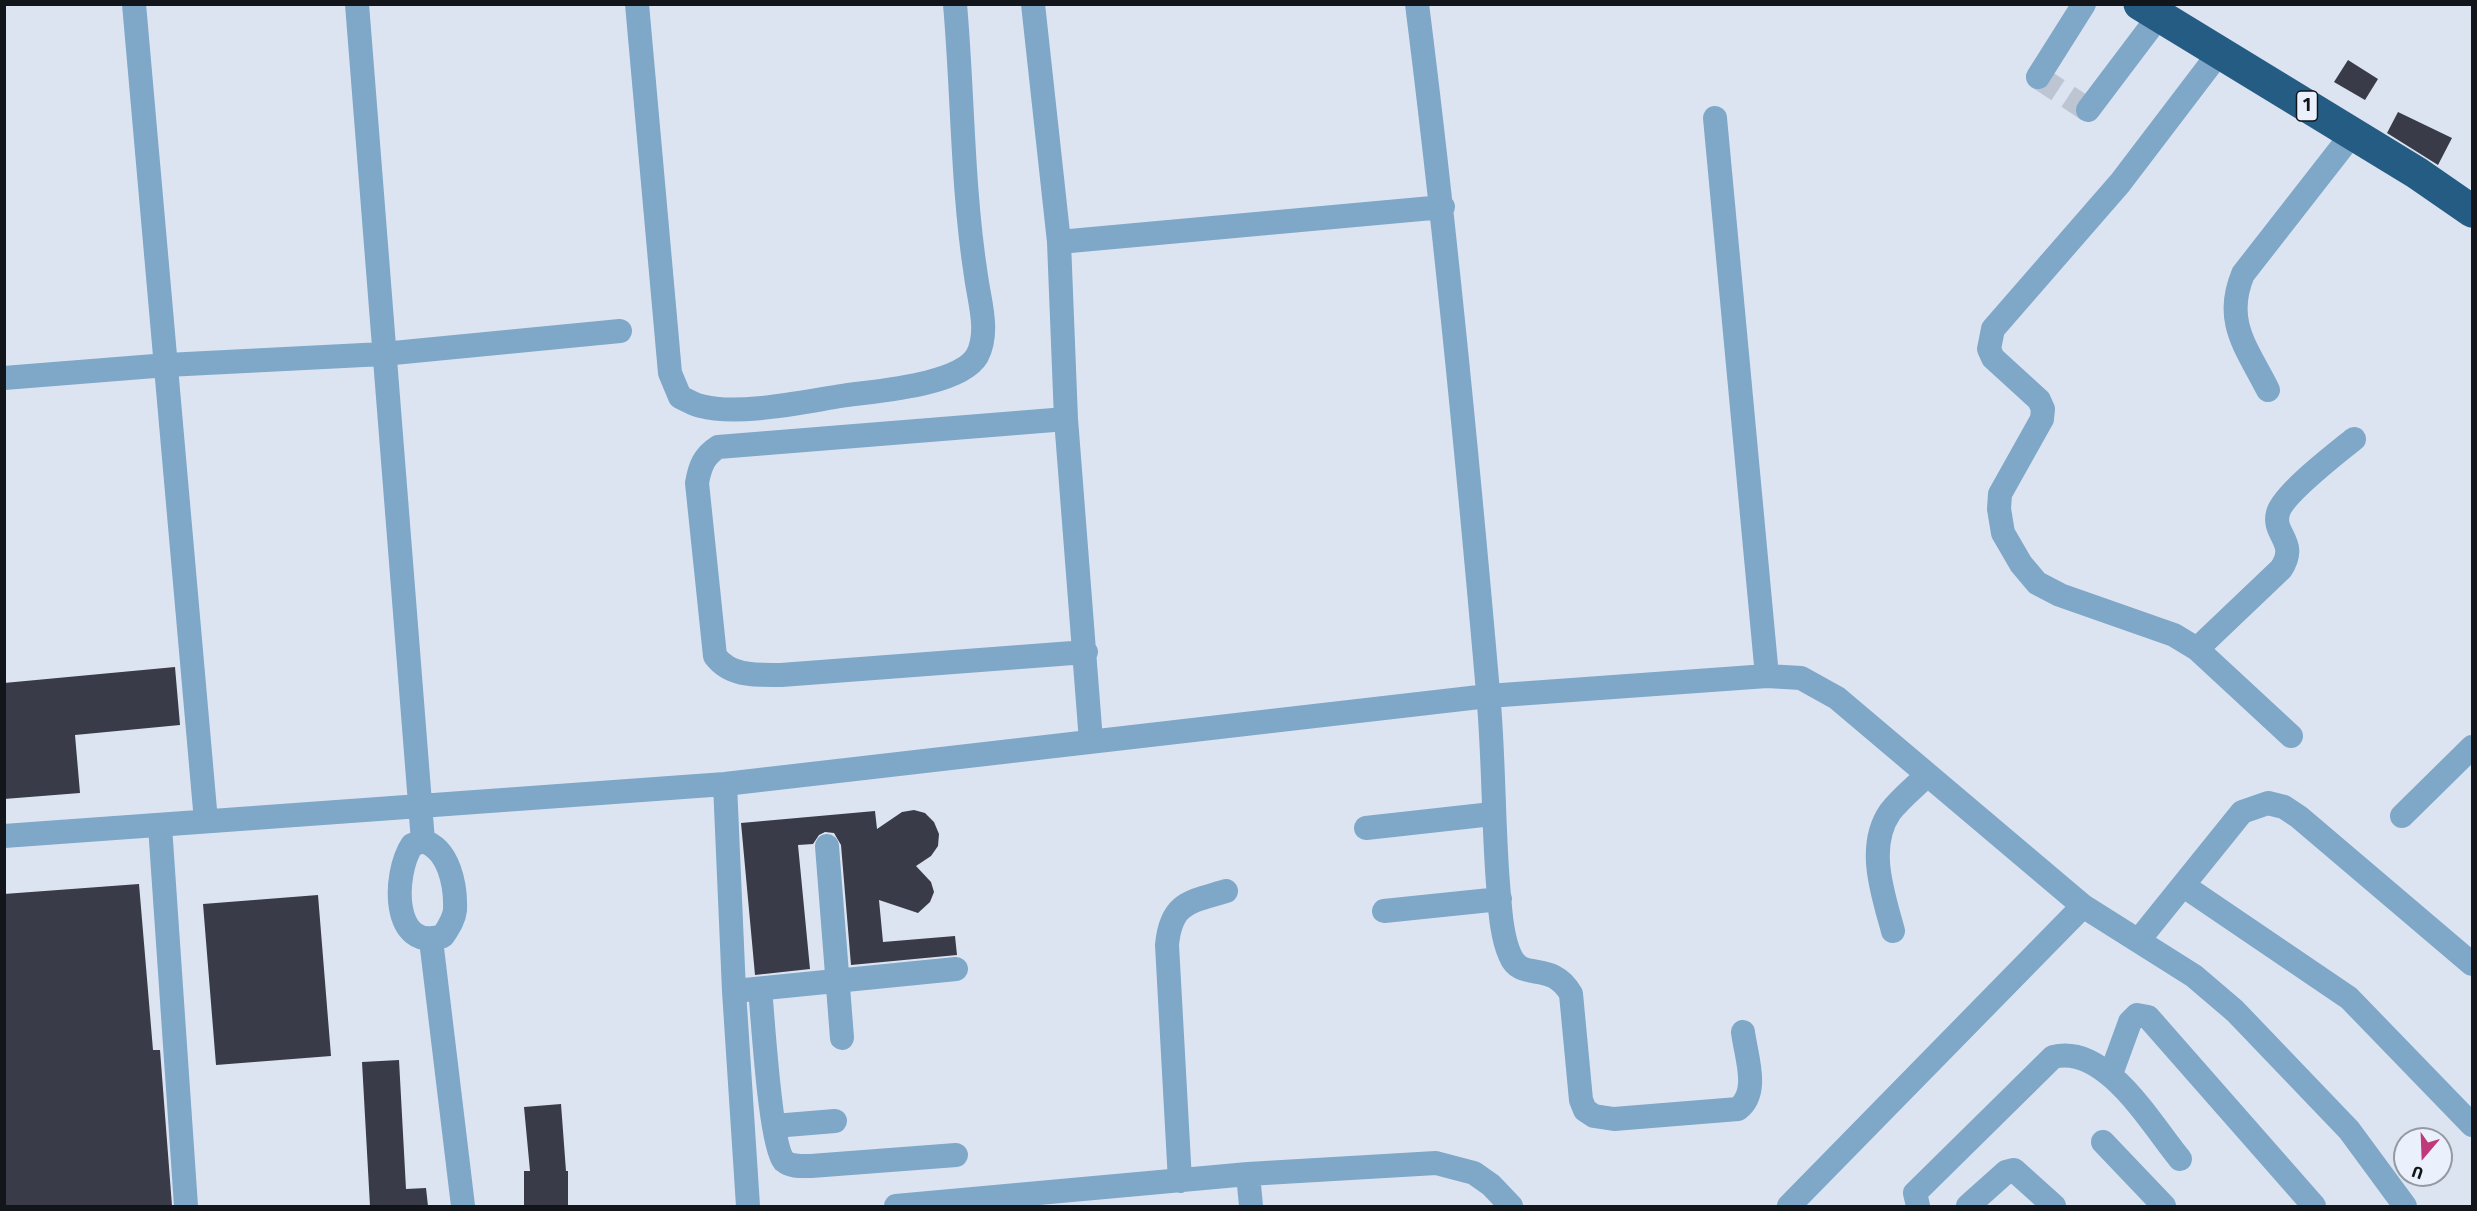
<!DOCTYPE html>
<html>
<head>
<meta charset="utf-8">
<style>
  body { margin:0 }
  #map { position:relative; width:2477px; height:1211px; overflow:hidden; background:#dce4f2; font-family:"Fira Sans",sans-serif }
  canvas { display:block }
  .frame { position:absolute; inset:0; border:6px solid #12151a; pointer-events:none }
  .north { position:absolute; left:2393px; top:1127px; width:60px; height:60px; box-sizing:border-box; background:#eaf1fc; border:2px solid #9499a2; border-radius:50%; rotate:199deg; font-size:16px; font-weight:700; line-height:24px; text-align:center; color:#12151a }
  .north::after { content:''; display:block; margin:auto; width:21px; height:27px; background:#bf397b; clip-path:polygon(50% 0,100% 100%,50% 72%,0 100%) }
</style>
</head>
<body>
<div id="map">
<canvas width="2477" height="1211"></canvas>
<div class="frame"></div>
<div class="north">U</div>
</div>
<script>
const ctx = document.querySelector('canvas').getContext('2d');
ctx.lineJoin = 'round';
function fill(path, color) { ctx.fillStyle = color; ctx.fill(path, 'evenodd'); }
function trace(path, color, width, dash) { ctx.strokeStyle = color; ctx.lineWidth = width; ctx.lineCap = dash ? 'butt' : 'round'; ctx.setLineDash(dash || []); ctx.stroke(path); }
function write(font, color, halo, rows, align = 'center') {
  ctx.font = font + ' "Fira Sans",sans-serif'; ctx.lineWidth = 6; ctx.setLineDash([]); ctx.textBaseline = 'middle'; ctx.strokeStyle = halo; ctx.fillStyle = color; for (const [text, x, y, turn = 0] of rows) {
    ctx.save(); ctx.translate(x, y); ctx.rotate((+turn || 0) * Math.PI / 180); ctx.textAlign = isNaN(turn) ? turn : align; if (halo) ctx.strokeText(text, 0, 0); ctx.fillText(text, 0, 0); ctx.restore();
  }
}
fill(new Path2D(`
  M 2348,60 L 2378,79 L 2365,100 L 2334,82 Z
  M 2398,112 L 2452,138 L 2438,165 L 2387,133 Z
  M 175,667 L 180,725 L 75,735 L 80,793 L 4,799 L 4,683 Z
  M 914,810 L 925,813 L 934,822 L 939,834 L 938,846 L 931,856 L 916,866 L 931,882 L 934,892 L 930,902 L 918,913 L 879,900 L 883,942 L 955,936 L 957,955 L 851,965 L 841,845 L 834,833 L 825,832 L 819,835 L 813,844 L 798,845 L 810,969 L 755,975 L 741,823 L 875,811 L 877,829 L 902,812 Z
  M 139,884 L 153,1050 L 160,1050 L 172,1206 L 4,1206 L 4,894 Z
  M 318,895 L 331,1056 L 216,1065 L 203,904 Z
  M 399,1060 L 406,1189 L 426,1188 L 428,1206 L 370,1206 L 362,1062 Z
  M 561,1104 L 566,1171 L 568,1171 L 568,1206 L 524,1206 L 524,1171 L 530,1171 L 524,1107 Z`), '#3a3b48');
trace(new Path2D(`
  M 2038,77 L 2088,110`), '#bec5d2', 24, [24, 12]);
trace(new Path2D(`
  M 134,4 L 206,821
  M 357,4 L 423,841 C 449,849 456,885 455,910 C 454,920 448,928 443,936 C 391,953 393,874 412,845 L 423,841
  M 637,4 L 670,373 L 680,397 C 687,400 694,405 701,406 C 738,416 803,402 841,396 C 873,391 959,386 977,356 C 990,332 979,300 976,276 C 962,186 963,95 955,4
  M 1033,4 L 1059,242 L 1066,419 L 1091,741
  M 1417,4 C 1446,233 1468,462 1488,692 C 1494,756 1493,820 1498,884 C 1500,906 1501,935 1510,955 C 1521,983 1551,959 1571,994 L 1581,1100 L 1585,1110 L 1594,1116 L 1614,1119 L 1738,1109 C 1760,1092 1746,1057 1743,1032
  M 2219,53 L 2120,183 L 1993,329 L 1989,349 L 1993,358 L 2039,400 L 2043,409 L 2042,419 L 2000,494 L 1999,509 L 2003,533 L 2021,564 L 2037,583 L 2060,595 L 2174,635 L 2197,649 L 2291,736
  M 2038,77 L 2084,4
  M 2088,110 L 2159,16
  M 1715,118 L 1767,676
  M 1059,242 L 1443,207
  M 4,378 L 167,365 L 383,354 L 620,331
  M 2268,390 C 2247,348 2223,322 2243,274 L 2353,133
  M 1066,419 L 718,447 C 704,456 700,466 697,483 L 715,656 C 731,677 756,675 781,675 L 1086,652
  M 2197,649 L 2281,569 C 2299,542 2272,535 2278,513 C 2283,494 2337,453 2354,439
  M 725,784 L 734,991 L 748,1206
  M 2402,816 L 2472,747
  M 160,826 L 186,1206
  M 1366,828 L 1492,814
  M 4,836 L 725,784 L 1488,696 L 1767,676 L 1801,678 L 1837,698 L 2083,906 L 2194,976 L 2235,1011 L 2349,1130 L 2405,1206
  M 827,846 L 842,1038
  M 2184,886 L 2349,998 L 2472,1125
  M 1384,911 L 1500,899
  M 1893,931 C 1883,894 1866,847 1890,812 C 1900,799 1915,787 1927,775
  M 431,940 L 463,1206
  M 2138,941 L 2242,812 L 2268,803 L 2284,807 L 2299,817 L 2472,964
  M 760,989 C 763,1018 770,1145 784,1161 C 791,1167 802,1166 811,1166 L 956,1155
  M 745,990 L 956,969
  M 2111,1074 L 2130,1022 L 2137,1015 L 2148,1017 L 2314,1206
  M 774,1126 L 835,1121
  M 2103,1142 L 2164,1206
  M 1248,1174 L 1251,1206
  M 1180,1181 L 1167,945 C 1171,902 1190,902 1226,891
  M 896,1206 L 1248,1174 L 1436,1163 L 1474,1173 L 1491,1185 L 1511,1206
  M 1789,1206 L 2083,906
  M 1918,1206 L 1915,1193 L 2053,1057 C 2105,1043 2151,1124 2180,1159
  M 1968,1206 L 2006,1172 L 2014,1170 L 2054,1206`), '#7ea7c8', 24);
trace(new Path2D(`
  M 2140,4 L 2417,173 L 2472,211`), '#255c84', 33);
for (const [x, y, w] of [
  [2307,106,21]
]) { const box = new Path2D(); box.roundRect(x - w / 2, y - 15, w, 30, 4.5); ctx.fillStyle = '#eaf1fc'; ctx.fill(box); trace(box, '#12151a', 1.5); }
write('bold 18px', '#12151a', null, [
  ["1",2307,106]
]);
</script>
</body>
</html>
